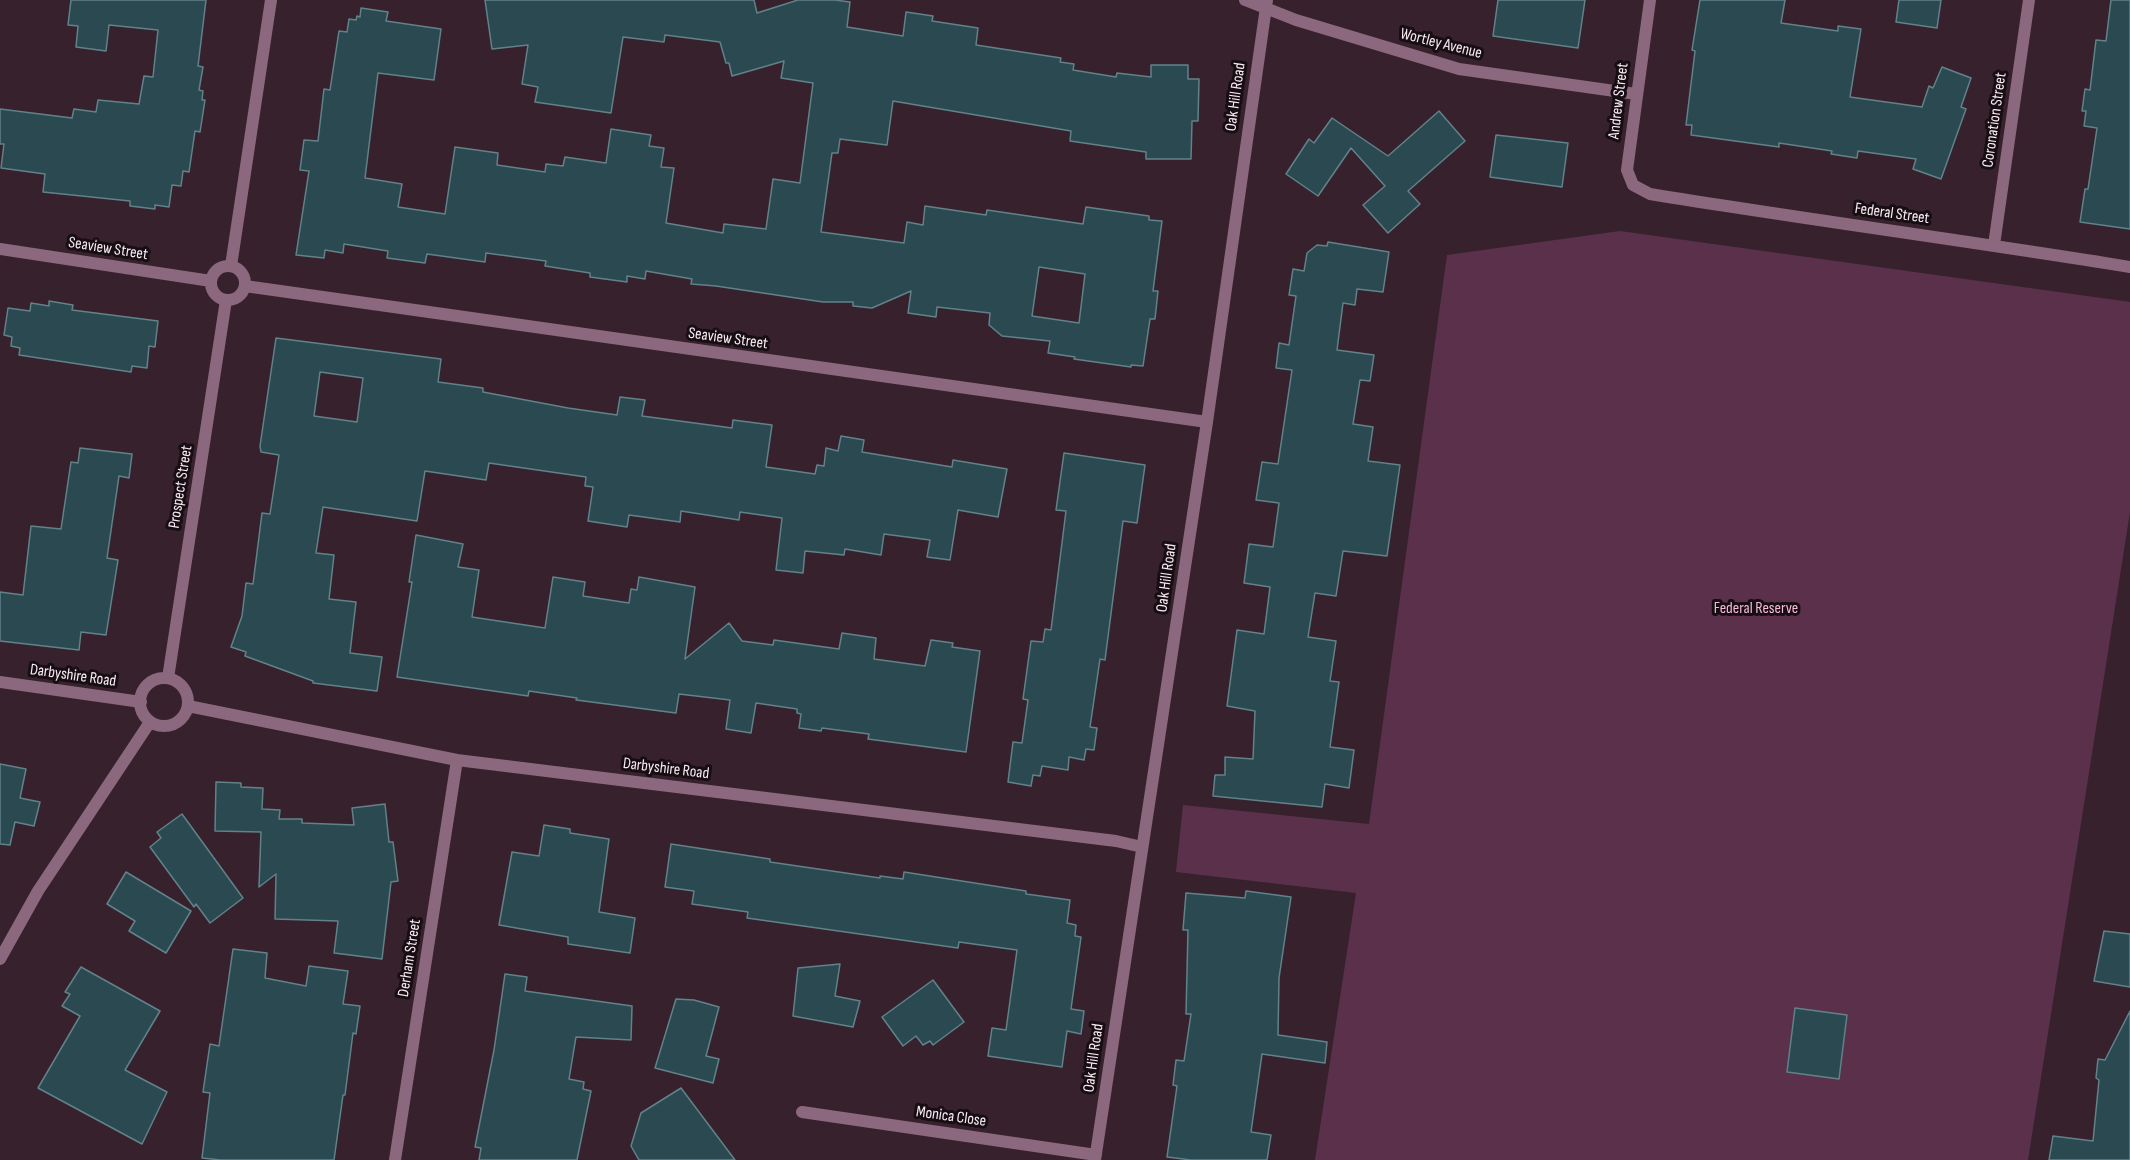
<!DOCTYPE html>
<html>
<head>
<meta charset="utf-8">
<style>
  body { margin:0 }
  canvas { display:block; background:#36212d }
</style>
</head>
<body>
<canvas width="2130" height="1160"></canvas>
<script>
const ctx = document.querySelector('canvas').getContext('2d');
ctx.lineJoin = 'round';
function fill(path, color) { ctx.fillStyle = color; ctx.fill(path, 'evenodd'); }
function trace(path, color, width, dash) { ctx.strokeStyle = color; ctx.lineWidth = width; ctx.lineCap = dash ? 'butt' : 'round'; ctx.setLineDash(dash || []); ctx.stroke(path); }
function write(font, color, halo, rows, align = 'center') {
  ctx.font = font + ' "Sofia Sans Condensed",sans-serif'; ctx.lineWidth = 6; ctx.setLineDash([]); ctx.textBaseline = 'middle'; ctx.strokeStyle = halo; ctx.fillStyle = color; for (const [text, x, y, turn = 0] of rows) {
    ctx.save(); ctx.translate(x, y); ctx.rotate((+turn || 0) * Math.PI / 180); ctx.textAlign = isNaN(turn) ? turn : align; if (halo) ctx.strokeText(text, 0, 0); ctx.fillText(text, 0, 0); ctx.restore();
  }
}
fill(new Path2D(`
  M 1620,231 L 2130,302 L 2130,512 L 2028,1160 L 1315,1160 L 1356,893 L 1176,872 L 1183,805 L 1369,824 L 1447,255 Z`), '#5b304b');
const building = new Path2D(`
  M 71,0 L 206,0 L 198,66 L 203,67 L 199,90 L 203,91 L 202,100 L 205,100 L 200,132 L 195,131 L 189,172 L 183,171 L 181,186 L 172,185 L 169,207 L 155,205 L 155,209 L 130,206 L 130,201 L 43,192 L 45,174 L 1,168 L 4,144 L 0,144 L 0,109 L 72,118 L 74,109 L 96,112 L 98,100 L 139,104 L 144,76 L 153,77 L 158,30 L 109,25 L 106,51 L 76,47 L 78,26 L 68,25 Z
  M 485,0 L 754,0 L 757,13 L 798,0 L 835,0 L 850,2 L 847,27 L 903,36 L 906,12 L 933,16 L 932,21 L 978,28 L 976,45 L 1061,58 L 1060,62 L 1074,64 L 1073,70 L 1116,77 L 1117,73 L 1151,77 L 1151,65 L 1188,65 L 1188,79 L 1199,79 L 1198,121 L 1192,121 L 1191,159 L 1146,159 L 1146,152 L 1070,141 L 1071,131 L 893,101 L 887,145 L 840,139 L 838,153 L 832,153 L 821,232 L 904,243 L 907,222 L 923,225 L 925,206 L 986,215 L 987,210 L 1083,224 L 1086,207 L 1149,216 L 1149,220 L 1162,221 L 1153,291 L 1158,291 L 1155,319 L 1150,319 L 1143,366 L 1131,365 L 1131,367 L 1074,359 L 1075,357 L 1048,353 L 1050,341 L 1002,336 L 989,325 L 990,313 L 937,307 L 936,317 L 908,313 L 911,291 L 872,308 L 853,306 L 853,302 L 823,302 L 716,286 L 691,284 L 692,279 L 646,271 L 645,279 L 627,276 L 627,282 L 590,277 L 590,273 L 545,266 L 546,261 L 486,253 L 485,262 L 427,254 L 425,263 L 387,258 L 388,251 L 344,244 L 343,253 L 325,250 L 324,258 L 296,255 L 309,171 L 300,170 L 304,140 L 318,141 L 324,89 L 330,90 L 339,31 L 347,32 L 349,19 L 356,20 L 357,16 L 360,17 L 361,8 L 388,12 L 386,21 L 441,29 L 434,80 L 378,73 L 365,178 L 402,184 L 398,207 L 445,214 L 455,147 L 498,153 L 497,165 L 545,172 L 546,164 L 563,166 L 565,157 L 606,163 L 611,129 L 651,135 L 649,146 L 664,148 L 661,167 L 674,168 L 666,223 L 723,233 L 724,224 L 766,229 L 773,179 L 800,183 L 813,83 L 781,78 L 784,61 L 732,76 L 729,63 L 726,63 L 720,42 L 665,35 L 664,42 L 623,37 L 611,113 L 535,102 L 538,87 L 522,84 L 528,45 L 492,49 ZM 1039,267 L 1085,274 L 1079,323 L 1032,316 Z
  M 1498,0 L 1585,0 L 1578,48 L 1493,36 Z
  M 1700,0 L 1785,0 L 1781,23 L 1838,31 L 1838,26 L 1861,29 L 1850,97 L 1922,107 L 1929,86 L 1933,88 L 1942,67 L 1971,78 L 1961,107 L 1966,109 L 1941,179 L 1913,169 L 1916,159 L 1858,151 L 1857,158 L 1831,154 L 1832,151 L 1779,143 L 1779,147 L 1691,135 L 1692,125 L 1686,125 L 1695,51 L 1692,50 Z
  M 1899,0 L 1941,0 L 1937,28 L 1896,22 Z
  M 2111,0 L 2130,0 L 2130,229 L 2080,222 L 2085,189 L 2088,189 L 2097,128 L 2084,126 L 2086,111 L 2082,111 L 2085,89 L 2090,90 L 2096,40 L 2106,41 Z
  M 1439,111 L 1465,141 L 1408,191 L 1420,204 L 1388,233 L 1363,205 L 1385,186 L 1351,148 L 1318,196 L 1286,174 L 1309,139 L 1314,143 L 1332,118 L 1388,156 Z
  M 1496,135 L 1568,143 L 1562,187 L 1490,177 Z
  M 1328,242 L 1389,252 L 1383,292 L 1357,289 L 1355,305 L 1343,303 L 1337,350 L 1374,355 L 1370,381 L 1360,380 L 1353,424 L 1373,427 L 1368,461 L 1400,465 L 1387,556 L 1343,551 L 1336,596 L 1315,593 L 1308,637 L 1336,641 L 1330,681 L 1339,682 L 1330,747 L 1354,750 L 1349,788 L 1325,784 L 1322,807 L 1213,796 L 1215,775 L 1225,775 L 1225,757 L 1253,759 L 1255,711 L 1227,706 L 1237,630 L 1264,634 L 1270,587 L 1244,583 L 1249,544 L 1273,547 L 1279,503 L 1256,500 L 1262,462 L 1278,464 L 1292,370 L 1276,368 L 1279,343 L 1289,345 L 1296,296 L 1289,295 L 1293,269 L 1304,271 L 1307,253 L 1317,245 L 1327,246 Z
  M 49,301 L 73,305 L 72,310 L 158,321 L 155,347 L 149,346 L 147,368 L 132,366 L 131,372 L 19,355 L 20,348 L 11,346 L 12,337 L 4,335 L 8,308 L 30,311 L 31,303 L 49,306 Z
  M 276,338 L 441,359 L 438,382 L 483,388 L 483,392 L 568,408 L 617,415 L 620,397 L 645,400 L 642,416 L 732,428 L 733,420 L 772,425 L 766,467 L 815,474 L 817,465 L 824,466 L 826,448 L 838,451 L 841,436 L 864,440 L 862,452 L 952,467 L 953,460 L 1007,469 L 998,517 L 958,510 L 950,560 L 927,557 L 930,540 L 884,534 L 881,555 L 845,549 L 844,555 L 805,551 L 803,573 L 776,570 L 782,518 L 740,512 L 739,520 L 681,511 L 680,522 L 629,515 L 627,527 L 588,521 L 593,487 L 585,486 L 586,477 L 489,463 L 486,480 L 425,471 L 417,521 L 323,507 L 316,553 L 334,555 L 329,599 L 356,602 L 350,653 L 382,657 L 377,691 L 313,683 L 313,681 L 245,656 L 246,652 L 231,647 L 242,616 L 246,583 L 253,584 L 262,513 L 270,514 L 279,455 L 261,452 L 260,446 ZM 320,372 L 363,378 L 357,422 L 314,416 Z
  M 80,448 L 132,454 L 129,478 L 119,476 L 107,558 L 118,560 L 106,635 L 81,632 L 79,650 L 0,641 L 0,592 L 23,595 L 31,526 L 61,529 L 71,462 L 78,463 Z
  M 1064,453 L 1145,465 L 1137,523 L 1123,521 L 1105,660 L 1100,659 L 1090,727 L 1097,728 L 1094,750 L 1086,749 L 1084,760 L 1069,757 L 1068,770 L 1042,766 L 1040,776 L 1033,775 L 1031,786 L 1008,782 L 1013,742 L 1022,743 L 1028,700 L 1023,699 L 1031,641 L 1043,642 L 1045,629 L 1051,630 L 1066,511 L 1056,510 Z
  M 416,535 L 463,544 L 458,567 L 479,570 L 472,617 L 545,628 L 553,577 L 585,582 L 583,596 L 629,603 L 631,589 L 637,590 L 639,577 L 695,587 L 685,659 L 729,623 L 742,641 L 773,645 L 774,640 L 839,649 L 842,633 L 876,638 L 874,659 L 925,666 L 931,640 L 953,643 L 952,647 L 980,651 L 966,752 L 868,739 L 869,734 L 822,728 L 821,731 L 799,728 L 801,714 L 797,713 L 797,709 L 756,703 L 751,733 L 726,729 L 730,700 L 679,694 L 676,713 L 576,700 L 577,698 L 529,691 L 528,696 L 397,677 L 412,582 L 409,582 Z
  M 0,764 L 26,769 L 20,798 L 40,802 L 34,826 L 15,822 L 10,845 L 0,844 Z
  M 216,782 L 241,783 L 241,787 L 263,788 L 262,809 L 280,810 L 279,819 L 302,819 L 302,823 L 354,825 L 352,808 L 385,804 L 389,842 L 393,842 L 398,881 L 391,882 L 382,959 L 334,953 L 338,921 L 275,919 L 276,874 L 259,887 L 261,832 L 215,831 Z
  M 182,814 L 243,898 L 210,923 L 196,904 L 194,907 L 150,847 L 161,838 L 157,832 Z
  M 544,825 L 570,829 L 570,833 L 609,839 L 599,912 L 635,918 L 630,953 L 568,944 L 568,937 L 499,925 L 512,852 L 539,856 Z
  M 671,844 L 770,859 L 770,862 L 880,878 L 880,876 L 903,879 L 904,872 L 1026,891 L 1026,894 L 1070,900 L 1067,923 L 1076,925 L 1075,936 L 1081,937 L 1071,1009 L 1084,1011 L 1081,1034 L 1067,1031 L 1062,1067 L 988,1056 L 992,1028 L 1006,1030 L 1017,950 L 959,942 L 958,948 L 747,918 L 748,912 L 692,904 L 694,891 L 665,887 Z
  M 126,872 L 191,911 L 166,953 L 129,931 L 135,921 L 107,904 Z
  M 1246,891 L 1291,897 L 1279,978 L 1278,1035 L 1327,1042 L 1325,1063 L 1262,1054 L 1251,1132 L 1271,1135 L 1267,1160 L 1191,1160 L 1167,1157 L 1177,1086 L 1173,1085 L 1176,1060 L 1184,1061 L 1191,1014 L 1186,1014 L 1188,930 L 1183,930 L 1186,893 L 1245,898 Z
  M 2104,931 L 2130,934 L 2130,987 L 2094,981 Z
  M 233,949 L 267,953 L 265,978 L 306,986 L 309,966 L 348,971 L 343,1004 L 360,1006 L 356,1034 L 353,1033 L 345,1095 L 343,1095 L 334,1160 L 221,1160 L 202,1158 L 210,1093 L 203,1092 L 210,1044 L 219,1046 Z
  M 840,964 L 835,996 L 860,1001 L 853,1027 L 793,1016 L 798,968 Z
  M 81,967 L 160,1011 L 125,1070 L 167,1092 L 142,1144 L 38,1088 L 80,1016 L 62,1006 L 70,994 L 65,992 Z
  M 505,974 L 527,977 L 525,991 L 632,1006 L 631,1040 L 576,1037 L 569,1079 L 584,1082 L 583,1089 L 591,1091 L 577,1160 L 479,1160 L 481,1148 L 475,1147 L 494,1050 Z
  M 933,980 L 964,1022 L 933,1045 L 930,1041 L 923,1045 L 916,1036 L 903,1046 L 882,1017 Z
  M 676,999 L 694,1000 L 719,1007 L 706,1056 L 719,1059 L 713,1083 L 655,1068 Z
  M 1795,1008 L 1847,1015 L 1839,1079 L 1787,1072 Z
  M 2130,1011 L 2130,1160 L 2049,1160 L 2053,1136 L 2093,1141 L 2099,1080 L 2096,1078 L 2098,1059 L 2105,1060 Z
  M 681,1088 L 735,1160 L 639,1160 L 631,1146 L 641,1113 Z`);
fill(building, '#2a4950');
trace(building, '#62828a', 1.5);
trace(new Path2D(`
  M 1245,0 L 1296,20 L 1459,69 L 1636,94
  M 1650,0 L 1627,170 L 1633,185 L 1650,194 C 1810,220 1970,241 2130,267
  M 1994,245 L 2029,0
  M 0,249 L 211,281
  M 231,266 L 271,0
  M211 283a17 17 0 1 1 34 0a17 17 0 1 1-34 0Z
  M 245,286 L 1207,422
  M140 702a24 24 0 1 1 48 0a24 24 0 1 1-48 0Z
  M 168,678 L 226,300
  M 0,682 L 141,702
  M 188,706 L 457,760 L 1116,841 L 1142,847
  M 0,959 L 38,891 L 150,722
  M 802,1112 L 1096,1155
  M 395,1160 L 457,760
  M 1095,1160 L 1207,422 L 1267,0`), '#8b687d', 12);
write('16px', '#faebf3', '#170e13', [
  ["Wortley Avenue",1441,44,14],
  ["Oak Hill Road",1236,97,-82],
  ["Andrew Street",1619,101,-83],
  ["Coronation Street",1995,120,-82],
  ["Federal Street",1892,214,8],
  ["Seaview Street",108,249,9],
  ["Seaview Street",728,339,8],
  ["Prospect Street",181,487,-81],
  ["Oak Hill Road",1167,578,-82],
  ["Darbyshire Road",73,676,8],
  ["Darbyshire Road",666,769,7],
  ["Derham Street",410,958,-81],
  ["Oak Hill Road",1094,1058,-82],
  ["Monica Close",951,1117,8]
]);
write('16px', '#fab9de', '#170e13', [
  ["Federal Reserve",1756,609]
]);
</script>
</body>
</html>
